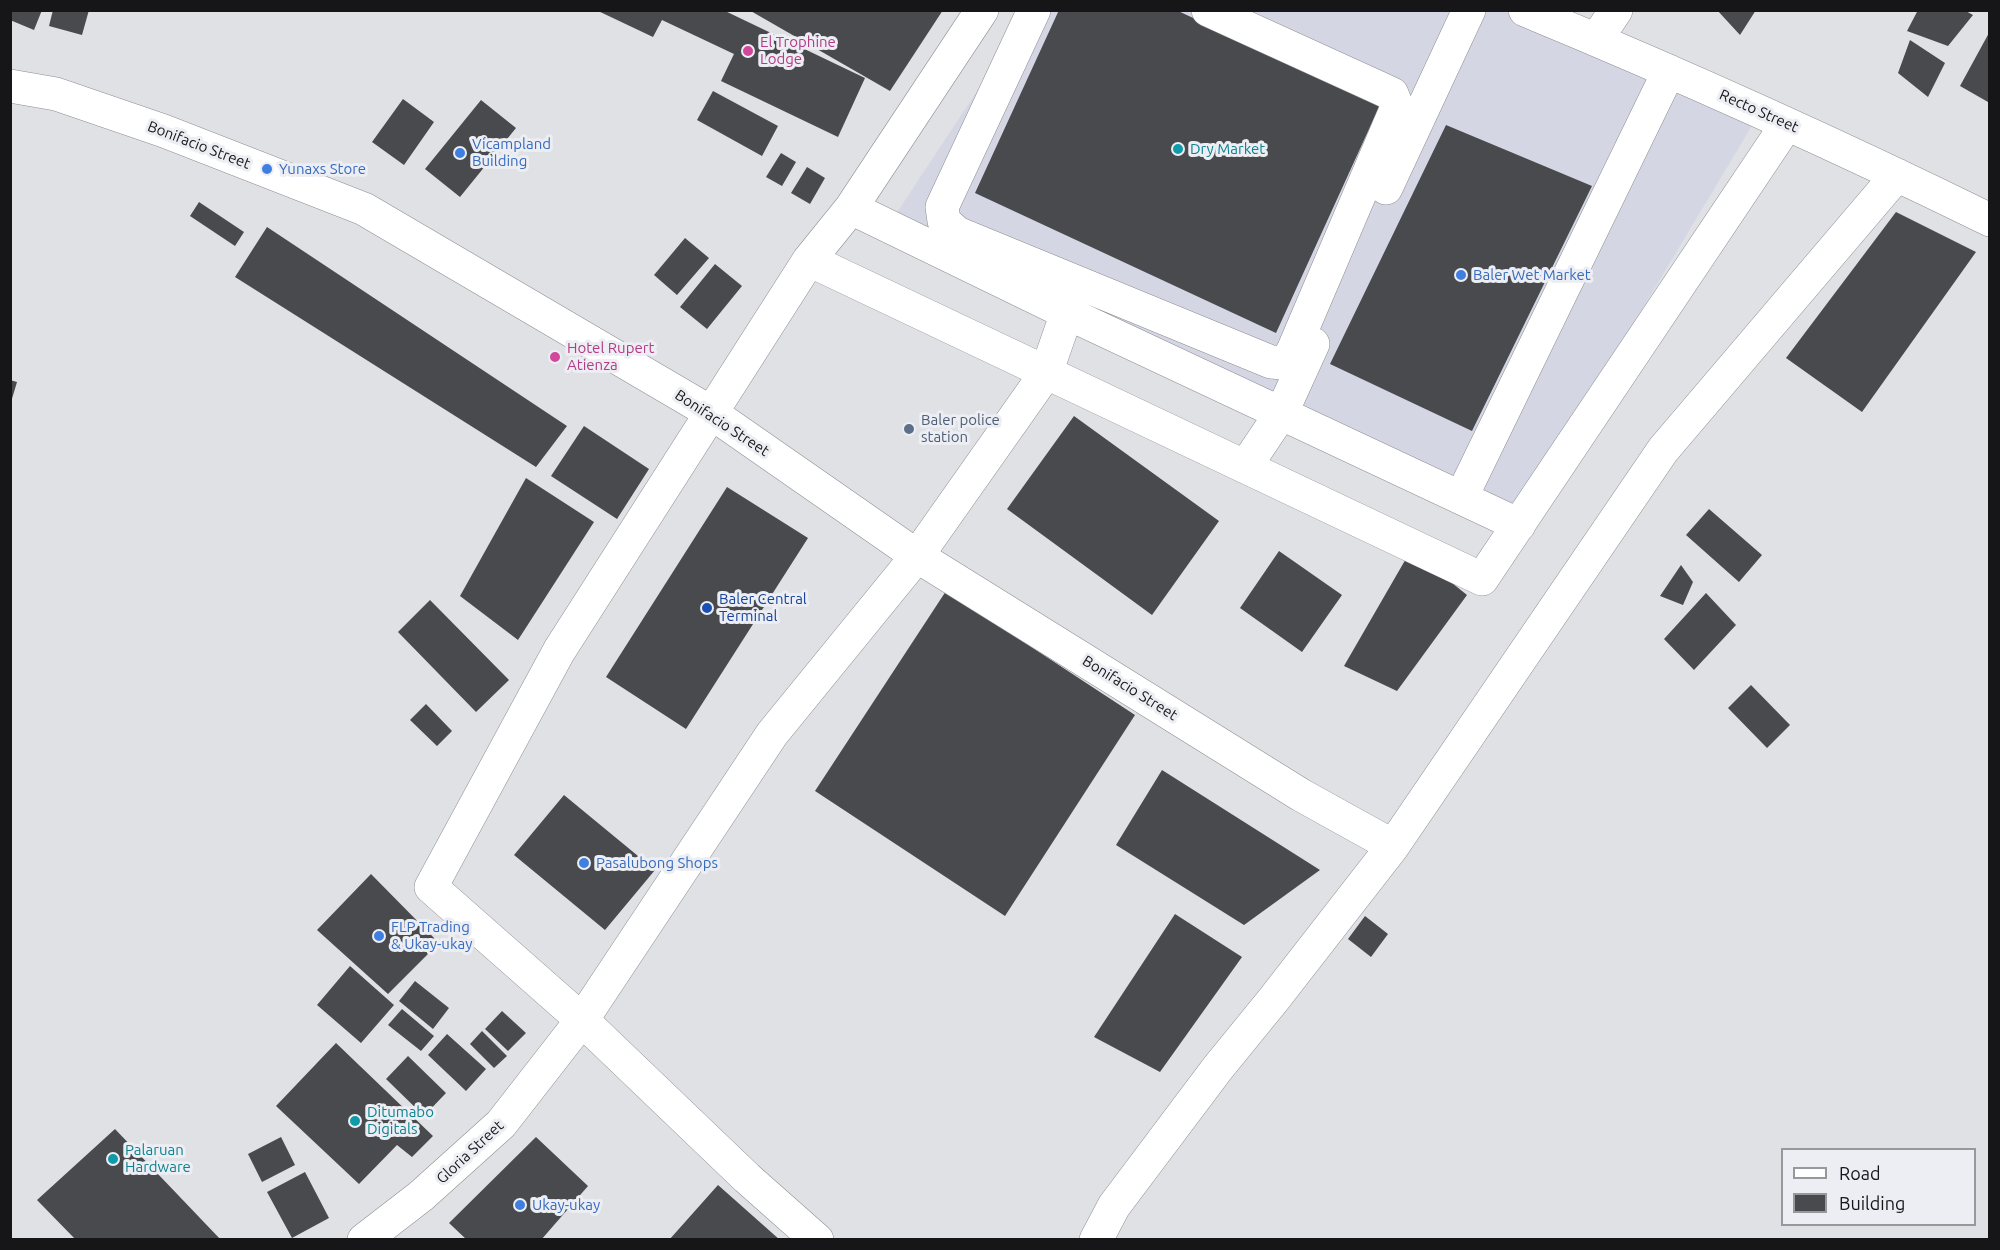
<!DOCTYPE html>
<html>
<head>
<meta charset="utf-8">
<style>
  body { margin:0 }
  #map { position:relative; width:2000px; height:1250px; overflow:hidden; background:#dfe1e5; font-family:Ubuntu,sans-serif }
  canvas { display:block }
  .frame { position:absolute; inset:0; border:12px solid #161618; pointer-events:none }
  .legend { position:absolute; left:1781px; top:1148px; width:195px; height:78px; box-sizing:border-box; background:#edeef3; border:2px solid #97989b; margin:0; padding:8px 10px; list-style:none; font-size:18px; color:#161618 }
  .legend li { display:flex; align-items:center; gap:12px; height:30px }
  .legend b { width:30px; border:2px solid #97989b }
</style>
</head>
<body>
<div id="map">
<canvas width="2000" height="1250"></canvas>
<div class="frame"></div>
<ul class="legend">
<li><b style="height:8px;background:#fff"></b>Road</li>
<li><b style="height:16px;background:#494a4e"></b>Building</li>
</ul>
</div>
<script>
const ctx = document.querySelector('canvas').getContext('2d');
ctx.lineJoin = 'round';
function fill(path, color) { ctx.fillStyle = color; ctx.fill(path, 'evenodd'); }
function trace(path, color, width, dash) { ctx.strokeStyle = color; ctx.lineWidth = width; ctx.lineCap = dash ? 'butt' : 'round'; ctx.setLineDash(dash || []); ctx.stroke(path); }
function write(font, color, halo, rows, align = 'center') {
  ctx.font = font + ' Ubuntu,sans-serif'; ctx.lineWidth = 6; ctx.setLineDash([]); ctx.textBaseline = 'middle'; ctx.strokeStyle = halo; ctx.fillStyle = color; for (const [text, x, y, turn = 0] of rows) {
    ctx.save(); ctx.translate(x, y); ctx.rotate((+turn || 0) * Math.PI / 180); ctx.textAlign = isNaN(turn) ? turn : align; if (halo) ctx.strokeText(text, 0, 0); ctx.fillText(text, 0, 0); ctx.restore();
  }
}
fill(new Path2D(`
  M 1030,11 L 1503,11 L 1753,124 L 1520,513 L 886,229 Z`), '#d4d7e3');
fill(new Path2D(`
  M 10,10 L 42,10 L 34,30 L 10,20 Z
  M 53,10 L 89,10 L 82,35 L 49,26 Z
  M 596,10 L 723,10 L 865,78 L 838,137 L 721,81 L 734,54 L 662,20 L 653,37 Z
  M 749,10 L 943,10 L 890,91 Z
  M 1059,10 L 1176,10 L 1380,105 L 1276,333 L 975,193 Z
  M 1717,10 L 1756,10 L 1740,35 Z
  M 1918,10 L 1964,10 L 1973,15 L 1948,46 L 1907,31 Z
  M 1990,31 L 1990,100 L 1988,102 L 1960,86 Z
  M 1910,40 L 1945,63 L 1928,97 L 1898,73 Z
  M 713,91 L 778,126 L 762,156 L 697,120 Z
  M 403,99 L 434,122 L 404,165 L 372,142 Z
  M 481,100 L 516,128 L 460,197 L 425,169 Z
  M 1446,125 L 1592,186 L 1472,431 L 1330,364 Z
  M 781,153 L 796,162 L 782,186 L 766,177 Z
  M 807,167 L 825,178 L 810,204 L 791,193 Z
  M 199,202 L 244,232 L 235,246 L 190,216 Z
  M 1896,212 L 1976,252 L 1862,412 L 1786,358 Z
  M 267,227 L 567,426 L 536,467 L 235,277 Z
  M 685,238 L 709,258 L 677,295 L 654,275 Z
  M 715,264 L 742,286 L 707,329 L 680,307 Z
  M 10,380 L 17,382 L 11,402 L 10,401 Z
  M 1074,416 L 1219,521 L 1152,615 L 1007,509 Z
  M 584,426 L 649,469 L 617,519 L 551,476 Z
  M 526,478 L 594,522 L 518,640 L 460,596 Z
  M 727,487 L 808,538 L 686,729 L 606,677 Z
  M 1709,509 L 1762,555 L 1739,582 L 1686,535 Z
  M 1411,550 L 1467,595 L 1397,691 L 1344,666 Z
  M 1279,551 L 1342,595 L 1302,652 L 1240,608 Z
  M 1681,565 L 1693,582 L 1683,605 L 1660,596 Z
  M 946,591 L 1135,715 L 1005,916 L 815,791 Z
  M 1706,593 L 1736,625 L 1694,670 L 1664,639 Z
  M 430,600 L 509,680 L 476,712 L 398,632 Z
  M 1751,685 L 1790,725 L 1767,748 L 1728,708 Z
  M 426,704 L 452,731 L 437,746 L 410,720 Z
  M 1162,770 L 1320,870 L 1244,925 L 1116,845 Z
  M 564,795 L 655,870 L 605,930 L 514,855 Z
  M 371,874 L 439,943 L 388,994 L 317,930 Z
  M 1175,914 L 1242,957 L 1160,1072 L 1094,1037 Z
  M 1365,916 L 1388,934 L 1371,957 L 1348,939 Z
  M 350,966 L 394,1005 L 361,1043 L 317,1005 Z
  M 415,981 L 449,1008 L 433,1029 L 399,1001 Z
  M 402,1009 L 434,1036 L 421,1051 L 388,1025 Z
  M 502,1011 L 526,1033 L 508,1051 L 485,1029 Z
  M 482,1031 L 507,1056 L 494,1068 L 470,1044 Z
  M 447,1034 L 486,1069 L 466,1091 L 428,1055 Z
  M 336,1043 L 433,1136 L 412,1157 L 397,1145 L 359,1184 L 276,1106 Z
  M 408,1056 L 446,1093 L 424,1116 L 386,1079 Z
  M 115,1129 L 221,1240 L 76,1240 L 37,1200 Z
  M 281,1137 L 295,1165 L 262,1182 L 248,1154 Z
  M 536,1137 L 588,1186 L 541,1240 L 467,1240 L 449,1223 Z
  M 305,1172 L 329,1218 L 292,1238 L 267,1192 Z
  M 718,1185 L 780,1240 L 669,1240 Z`), '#494a4e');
const minor = new Path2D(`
  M 1034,10 L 942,207 L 944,221 L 957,233 L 1271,362 L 1284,363 L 1292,353 L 1397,107 L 1392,94 L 1377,87 L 1208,10
  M 1525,10 C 1682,75 1837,145 1990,220
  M 1596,40 L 1616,10
  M 10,86 L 56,94 L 164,131 L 364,209 L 710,412 L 917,556 L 1301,795 L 1393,846
  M 1386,188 L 1469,10
  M 851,208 L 1067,313 L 1519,525
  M 809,260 L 1482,579 L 1787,124
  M 1245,467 L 1282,412 L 1313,344
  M 1461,498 L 1669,71
  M 364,1240 L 421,1196 L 501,1124 L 582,1020 L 772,734 L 917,556 L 1046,373 L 1067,313
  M 817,1240 L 747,1178 L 582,1020 L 431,887 L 559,651 L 809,260 L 851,208 L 982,10
  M 1096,1240 L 1114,1206 L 1217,1069 L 1274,999 L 1393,846 L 1663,450 L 1897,175`);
trace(minor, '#8d8e93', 34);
trace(minor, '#fff', 33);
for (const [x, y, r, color] of [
  [748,51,6,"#d1479c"],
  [1178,149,6,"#0f9aa8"],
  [460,153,6,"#3f7fe0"],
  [267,169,6,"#3f7fe0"],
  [1461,275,6,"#3f7fe0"],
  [555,357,6,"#d1479c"],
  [909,429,6,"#5c6f8a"],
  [707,608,6,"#1a4fb4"],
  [584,863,6,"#3f7fe0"],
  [379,936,6,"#3f7fe0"],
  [355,1121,6,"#0f9aa8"],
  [113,1159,6,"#0f9aa8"],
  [520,1205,6,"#3f7fe0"]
]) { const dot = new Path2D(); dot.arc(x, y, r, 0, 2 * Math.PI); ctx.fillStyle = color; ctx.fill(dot); trace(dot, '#edeef3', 2); }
write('15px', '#b23c85', '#edeef3', [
  ["El Trophine",760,42],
  ["Lodge",760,59],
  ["Hotel Rupert",567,348],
  ["Atienza",567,365]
], 'left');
write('15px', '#161618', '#edeef3', [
  ["Recto Street",1759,111,24],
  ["Bonifacio Street",199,145,21],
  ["Bonifacio Street",722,423,33],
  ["Bonifacio Street",1130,688,32],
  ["Gloria Street",470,1152,-43]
]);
write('15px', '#366cbe', '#edeef3', [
  ["Vicampland",472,144],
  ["Building",472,161],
  ["Yunaxs Store",279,169],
  ["Baler Wet Market",1473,275],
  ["Pasalubong Shops",596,863],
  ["FLP Trading",391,927],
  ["& Ukay-ukay",391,944],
  ["Ukay-ukay",532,1205]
], 'left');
write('15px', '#0d838f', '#edeef3', [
  ["Dry Market",1190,149],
  ["Ditumabo",367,1112],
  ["Digitals",367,1129],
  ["Palaruan",125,1150],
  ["Hardware",125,1167]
], 'left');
write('15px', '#4e5e75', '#edeef3', [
  ["Baler police",921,420],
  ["station",921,437]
], 'left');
write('15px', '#164399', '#edeef3', [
  ["Baler Central",719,599],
  ["Terminal",719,616]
], 'left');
</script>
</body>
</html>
